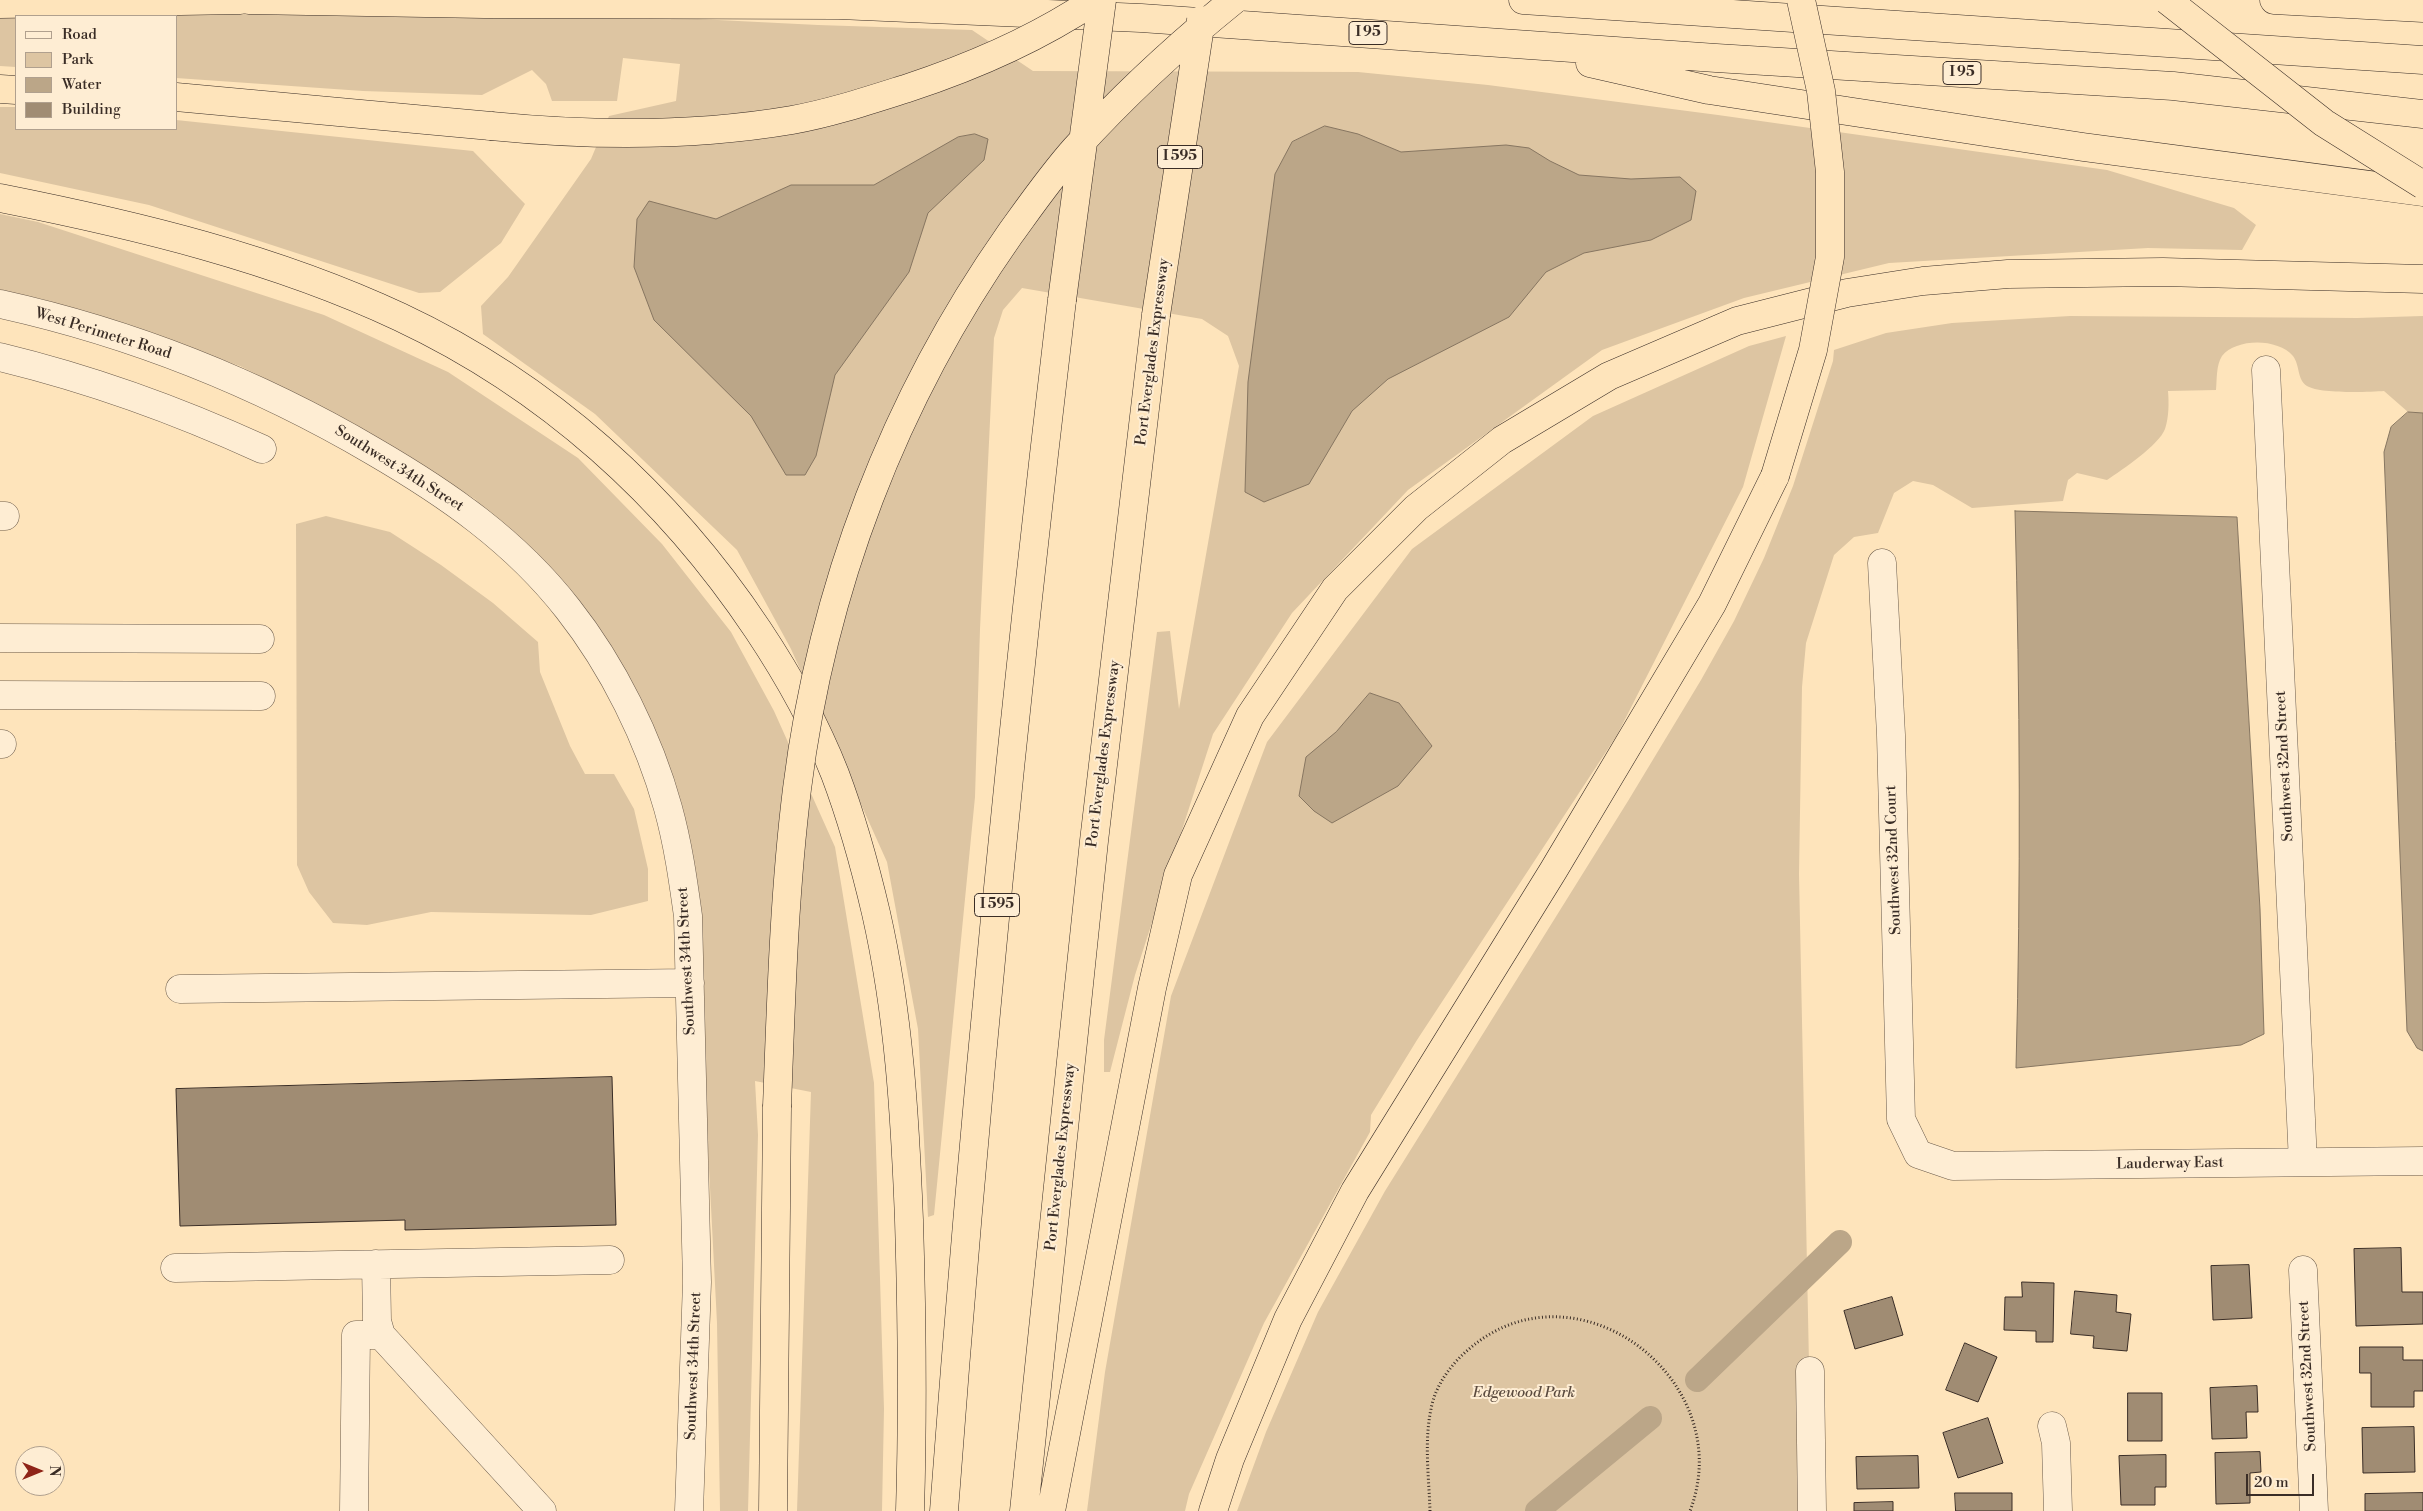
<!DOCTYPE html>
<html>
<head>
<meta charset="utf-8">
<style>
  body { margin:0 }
  #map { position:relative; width:2423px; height:1511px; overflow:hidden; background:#fee4bb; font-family:"Libre Bodoni",serif }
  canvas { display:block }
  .legend { position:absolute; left:15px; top:15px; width:162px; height:115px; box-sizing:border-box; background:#feedd3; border:1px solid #b0a08e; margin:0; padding:6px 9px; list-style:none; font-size:15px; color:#3a2d26 }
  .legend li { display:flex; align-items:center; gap:10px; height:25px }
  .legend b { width:25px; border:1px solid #b0a08e }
  .north { position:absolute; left:15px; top:1446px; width:50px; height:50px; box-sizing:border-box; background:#feedd3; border:1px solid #b0a08e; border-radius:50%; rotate:90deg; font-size:14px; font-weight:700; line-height:20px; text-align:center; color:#3a2d26 }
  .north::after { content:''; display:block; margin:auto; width:18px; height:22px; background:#8f2418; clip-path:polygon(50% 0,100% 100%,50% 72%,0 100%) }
  .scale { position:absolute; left:2246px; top:1474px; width:68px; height:22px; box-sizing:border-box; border:2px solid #3a2d26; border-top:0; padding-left:6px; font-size:15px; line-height:18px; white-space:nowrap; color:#3a2d26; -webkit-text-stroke:4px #feedd3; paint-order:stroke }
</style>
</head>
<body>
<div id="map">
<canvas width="2423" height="1511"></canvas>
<ul class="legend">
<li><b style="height:6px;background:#feedd3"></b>Road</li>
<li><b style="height:14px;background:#ddc5a2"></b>Park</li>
<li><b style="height:14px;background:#bba688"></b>Water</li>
<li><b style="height:14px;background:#a08c73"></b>Building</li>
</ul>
<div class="north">N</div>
<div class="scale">20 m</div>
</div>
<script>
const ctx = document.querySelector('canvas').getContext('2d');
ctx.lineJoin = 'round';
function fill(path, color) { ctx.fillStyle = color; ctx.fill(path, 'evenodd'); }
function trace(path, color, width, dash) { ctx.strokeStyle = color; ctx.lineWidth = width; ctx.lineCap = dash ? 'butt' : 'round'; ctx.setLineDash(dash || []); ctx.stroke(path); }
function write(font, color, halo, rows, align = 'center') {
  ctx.font = font + ' "Libre Bodoni",serif'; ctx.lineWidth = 4; ctx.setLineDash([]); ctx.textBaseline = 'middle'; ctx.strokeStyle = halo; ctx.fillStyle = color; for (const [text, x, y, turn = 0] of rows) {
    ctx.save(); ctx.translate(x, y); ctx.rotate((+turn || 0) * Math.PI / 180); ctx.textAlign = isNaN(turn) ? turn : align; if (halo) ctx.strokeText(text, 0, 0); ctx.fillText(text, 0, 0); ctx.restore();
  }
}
fill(new Path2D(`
  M 0,8 L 478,8 L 818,25 L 972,30 L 1033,71 L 1358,72 L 1488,85 L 1718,115 L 2107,170 L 2234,208 L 2256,225 L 2242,250 L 2148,248 L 1889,263 L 1744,298 L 1602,350 L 1408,490 L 1292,613 L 1213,734 L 1135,975 L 1110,1072 L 1104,1072 L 1104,1040 L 1157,632 L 1170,631 L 1179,709 L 1239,366 L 1228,336 L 1202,319 L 1022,288 L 1003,310 L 994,338 L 980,629 L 975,797 L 934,1215 L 928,1217 L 918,1029 L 887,862 L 791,649 L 737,550 L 595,414 L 483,334 L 481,306 L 508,277 L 591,159 L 609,116 L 676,101 L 680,64 L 623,58 L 617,101 L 552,101 L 546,84 L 532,70 L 482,95 L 363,91 L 176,78 L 176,16 L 16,16 L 16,67 L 0,66 Z
  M 0,107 L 16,107 L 16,129 L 176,129 L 176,120 L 473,151 L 525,204 L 501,243 L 440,292 L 419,293 L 149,205 L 0,173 Z
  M 0,214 L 38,222 L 324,315 L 448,372 L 578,458 L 662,544 L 731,632 L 774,711 L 835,847 L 874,1083 L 884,1409 L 882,1511 L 797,1511 L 811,1092 L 755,1081 L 758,1135 L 748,1511 L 720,1511 L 717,1323 L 693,858 L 664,752 L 598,631 L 475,499 L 353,423 L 240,366 L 42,299 L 0,291 Z
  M 2070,316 L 2357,318 L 2423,316 L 2423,413 L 2408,412 L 2384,391 C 2368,392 2320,394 2307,386 C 2297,380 2300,365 2293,356 C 2278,338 2236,338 2222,356 C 2216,365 2217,380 2216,390 L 2168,391 C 2169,403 2169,417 2165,429 C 2159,445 2122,470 2107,480 L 2077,473 L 2068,480 L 2063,501 L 1972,508 L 1933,485 L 1913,481 L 1894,493 L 1878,533 L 1854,537 L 1834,555 L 1806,643 L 1802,687 L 1799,874 L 1812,1511 L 1237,1511 L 1266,1432 L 1318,1312 L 1385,1191 L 1628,801 L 1701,680 L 1734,621 L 1764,558 L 1793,486 L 1833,361 L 1834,350 L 1886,333 L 1952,323 Z
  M 1786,336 L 1743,487 L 1617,735 L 1417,1040 L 1371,1115 L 1370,1132 L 1264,1323 L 1189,1494 L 1185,1511 L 1087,1511 L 1105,1372 L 1171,996 L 1267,742 L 1412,549 L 1593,416 L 1749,346 Z
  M 326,516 L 390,532 L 441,565 L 493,603 L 538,642 L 540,672 L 570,746 L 585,774 L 614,774 L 634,809 L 648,869 L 648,901 L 591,915 L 431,912 L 367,925 L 333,923 L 309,892 L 297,865 L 296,524 Z`), '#ddc5a2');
const water = new Path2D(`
  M 1325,126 L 1358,134 L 1401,152 L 1506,145 L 1529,148 L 1550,161 L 1579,175 L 1631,179 L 1680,177 L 1696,191 L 1691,220 L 1651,240 L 1584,253 L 1546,272 L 1509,317 L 1388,379 L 1352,411 L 1309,484 L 1264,502 L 1245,492 L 1248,382 L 1275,174 L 1292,142 Z
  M 975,134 L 988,139 L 984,160 L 928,213 L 909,272 L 835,375 L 816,456 L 805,475 L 786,475 L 751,416 L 654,320 L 634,267 L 637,219 L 649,201 L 716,219 L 791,185 L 874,185 L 958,137 Z
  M 2408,412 L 2423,413 L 2423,1051 L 2417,1048 L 2407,1031 L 2384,452 L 2391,427 Z
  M 2015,511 L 2237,517 L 2260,909 L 2264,1034 L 2241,1045 L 2016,1068 C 2021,882 2020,696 2015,511 Z
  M 1370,693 L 1399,703 L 1432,746 L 1398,786 L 1332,823 L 1314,811 L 1299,796 L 1306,757 L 1336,732 Z`);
fill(water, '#bba688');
trace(water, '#877661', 1);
trace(new Path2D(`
  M 1697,1380 L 1840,1242
  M 1537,1511 L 1650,1418`), '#bba688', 24);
const building = new Path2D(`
  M 612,1077 L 616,1225 L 405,1230 L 405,1220 L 180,1226 L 176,1089 Z
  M 2401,1248 L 2402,1292 L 2423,1292 L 2423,1324 L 2356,1326 L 2354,1249 Z
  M 2249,1265 L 2252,1318 L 2213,1320 L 2211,1266 Z
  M 2022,1282 L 2054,1283 L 2053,1342 L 2036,1342 L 2036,1331 L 2004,1330 L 2005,1297 L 2022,1297 Z
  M 2075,1291 L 2117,1295 L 2116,1312 L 2131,1314 L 2127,1351 L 2093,1348 L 2094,1336 L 2071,1334 Z
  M 1892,1297 L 1903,1335 L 1855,1349 L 1844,1311 Z
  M 1965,1343 L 1997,1357 L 1978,1402 L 1946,1390 Z
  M 2360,1347 L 2403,1347 L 2403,1360 L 2423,1360 L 2423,1391 L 2414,1391 L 2414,1407 L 2371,1407 L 2371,1373 L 2360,1373 Z
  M 2257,1386 L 2258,1412 L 2246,1412 L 2247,1438 L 2212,1439 L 2210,1388 Z
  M 2128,1393 L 2162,1393 L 2162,1441 L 2128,1441 Z
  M 1988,1418 L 2003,1463 L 1958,1478 L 1943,1433 Z
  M 2414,1427 L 2415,1472 L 2363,1473 L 2362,1428 Z
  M 2260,1452 L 2261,1472 L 2250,1473 L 2250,1503 L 2216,1504 L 2215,1453 Z
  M 2166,1455 L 2166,1487 L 2155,1487 L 2155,1505 L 2121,1505 L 2119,1456 Z
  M 1918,1456 L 1919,1488 L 1857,1489 L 1856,1457 Z
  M 1955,1493 L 2012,1493 L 2012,1511 L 1956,1511 Z
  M 2423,1493 L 2423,1511 L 2365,1511 L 2365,1494 Z
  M 1893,1502 L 1893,1511 L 1854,1511 L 1854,1503 Z`);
fill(building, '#a08c73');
trace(building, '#3a2d26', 1);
const minor = new Path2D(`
  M 0,304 C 131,333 257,383 373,451 C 447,494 515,541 568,609 C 613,666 649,739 668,808 C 678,844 683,880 688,916 L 697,1282 L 689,1511
  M 0,357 C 91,379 177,410 262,449
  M 2266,370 L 2303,1162
  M 0,516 L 5,516
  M 1882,563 L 1891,735 L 1901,1119 L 1918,1154 L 1953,1166 L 2423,1161
  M 0,638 L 260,639
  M 0,695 L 261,696
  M 0,744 L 2,744
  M 180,989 L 690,983
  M 376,1264 L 377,1321 L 381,1335 L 542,1511
  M 175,1268 L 610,1260
  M 2303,1270 L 2314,1511
  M 1810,1371 L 1812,1511
  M 2052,1426 L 2056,1443 L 2058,1511
  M 354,1511 L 356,1335 L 381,1335`);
const highway = new Path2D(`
  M 249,0 L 484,4 L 839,5 L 1141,18 L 1716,58 L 2173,86 L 2423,114
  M 1523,0 L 2423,60
  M 2274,0 L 2423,8
  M 0,4 L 240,0
  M 1590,63 L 1709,90 L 2083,147 L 2423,192
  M 0,89 L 16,90
  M 176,97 L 491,126
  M 0,198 C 136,225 274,258 400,317 C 547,386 668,495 758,630 C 788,675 815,723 835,774 C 852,819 865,866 876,913 C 899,1014 905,1117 909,1220 C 912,1317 913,1414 910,1511
  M 773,1511 L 777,1107
  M 944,1511 C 974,1107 1014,703 1062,300
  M 1024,1511 L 1094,841 L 1156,315
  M 1051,1511 L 1152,988 L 1178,875 L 1250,716 L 1335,589 L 1416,508 L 1502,440 L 1609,376 L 1737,321 L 1847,293 L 1923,281 L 2008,274 L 2163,272 L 2423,279
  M 1213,1511 L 1230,1459 L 1288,1319 L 1355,1191 L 1553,871 L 1712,604 L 1775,476`);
trace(minor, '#6b5b4b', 29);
trace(highway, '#3a2d26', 29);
trace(new Path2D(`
  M 1430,1511 C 1429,1478 1424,1442 1431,1409 C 1435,1386 1451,1364 1469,1349 C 1577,1256 1740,1381 1690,1511`), '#3a2d26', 3, [1, 2.5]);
trace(minor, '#feedd3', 28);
trace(highway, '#fee4bb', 28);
const highwayBridge = new Path2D(`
  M 2167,0 L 2324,123 L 2423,185
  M 491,126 C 592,136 692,137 792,120 C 831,113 870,100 908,88 C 975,66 1037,39 1095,0
  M 1062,300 L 1102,0
  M 1156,315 L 1201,20
  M 1775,476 L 1813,350 L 1830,257 L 1830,172 L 1821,91 L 1801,0
  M 777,1107 C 781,1001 784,894 797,789 C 822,588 894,399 1010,234 C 1031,205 1051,176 1075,149 C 1124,95 1177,46 1234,0`);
trace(highwayBridge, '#3a2d26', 29, []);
trace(highwayBridge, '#fee4bb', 28);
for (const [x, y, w] of [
  [1368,33,38],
  [1962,73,38],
  [1180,157,45],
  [997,905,45]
]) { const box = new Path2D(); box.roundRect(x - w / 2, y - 11.5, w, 23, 4); ctx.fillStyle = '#feedd3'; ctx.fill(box); trace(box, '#3a2d26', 1); }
write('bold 14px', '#3a2d26', null, [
  ["I 95",1368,33],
  ["I 95",1962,73],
  ["I 595",1180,157],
  ["I 595",997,905]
]);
write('15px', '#3a2d26', '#feedd3', [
  ["West Perimeter Road",103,334,17],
  ["Port Everglades Expressway",1153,352,-83],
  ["Southwest 34th Street",399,469,32],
  ["Port Everglades Expressway",1104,754,-83],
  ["Southwest 32nd Street",2285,766,-93],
  ["Southwest 32nd Court",1894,860,-92],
  ["Southwest 34th Street",687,961,-93],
  ["Port Everglades Expressway",1061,1157,-84],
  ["Lauderway East",2170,1164,-1],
  ["Southwest 34th Street",694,1366,-88],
  ["Southwest 32nd Street",2308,1376,-93]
]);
write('italic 15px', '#5b4b3f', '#feedd3', [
  ["Edgewood Park",1524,1393]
]);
</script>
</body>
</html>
